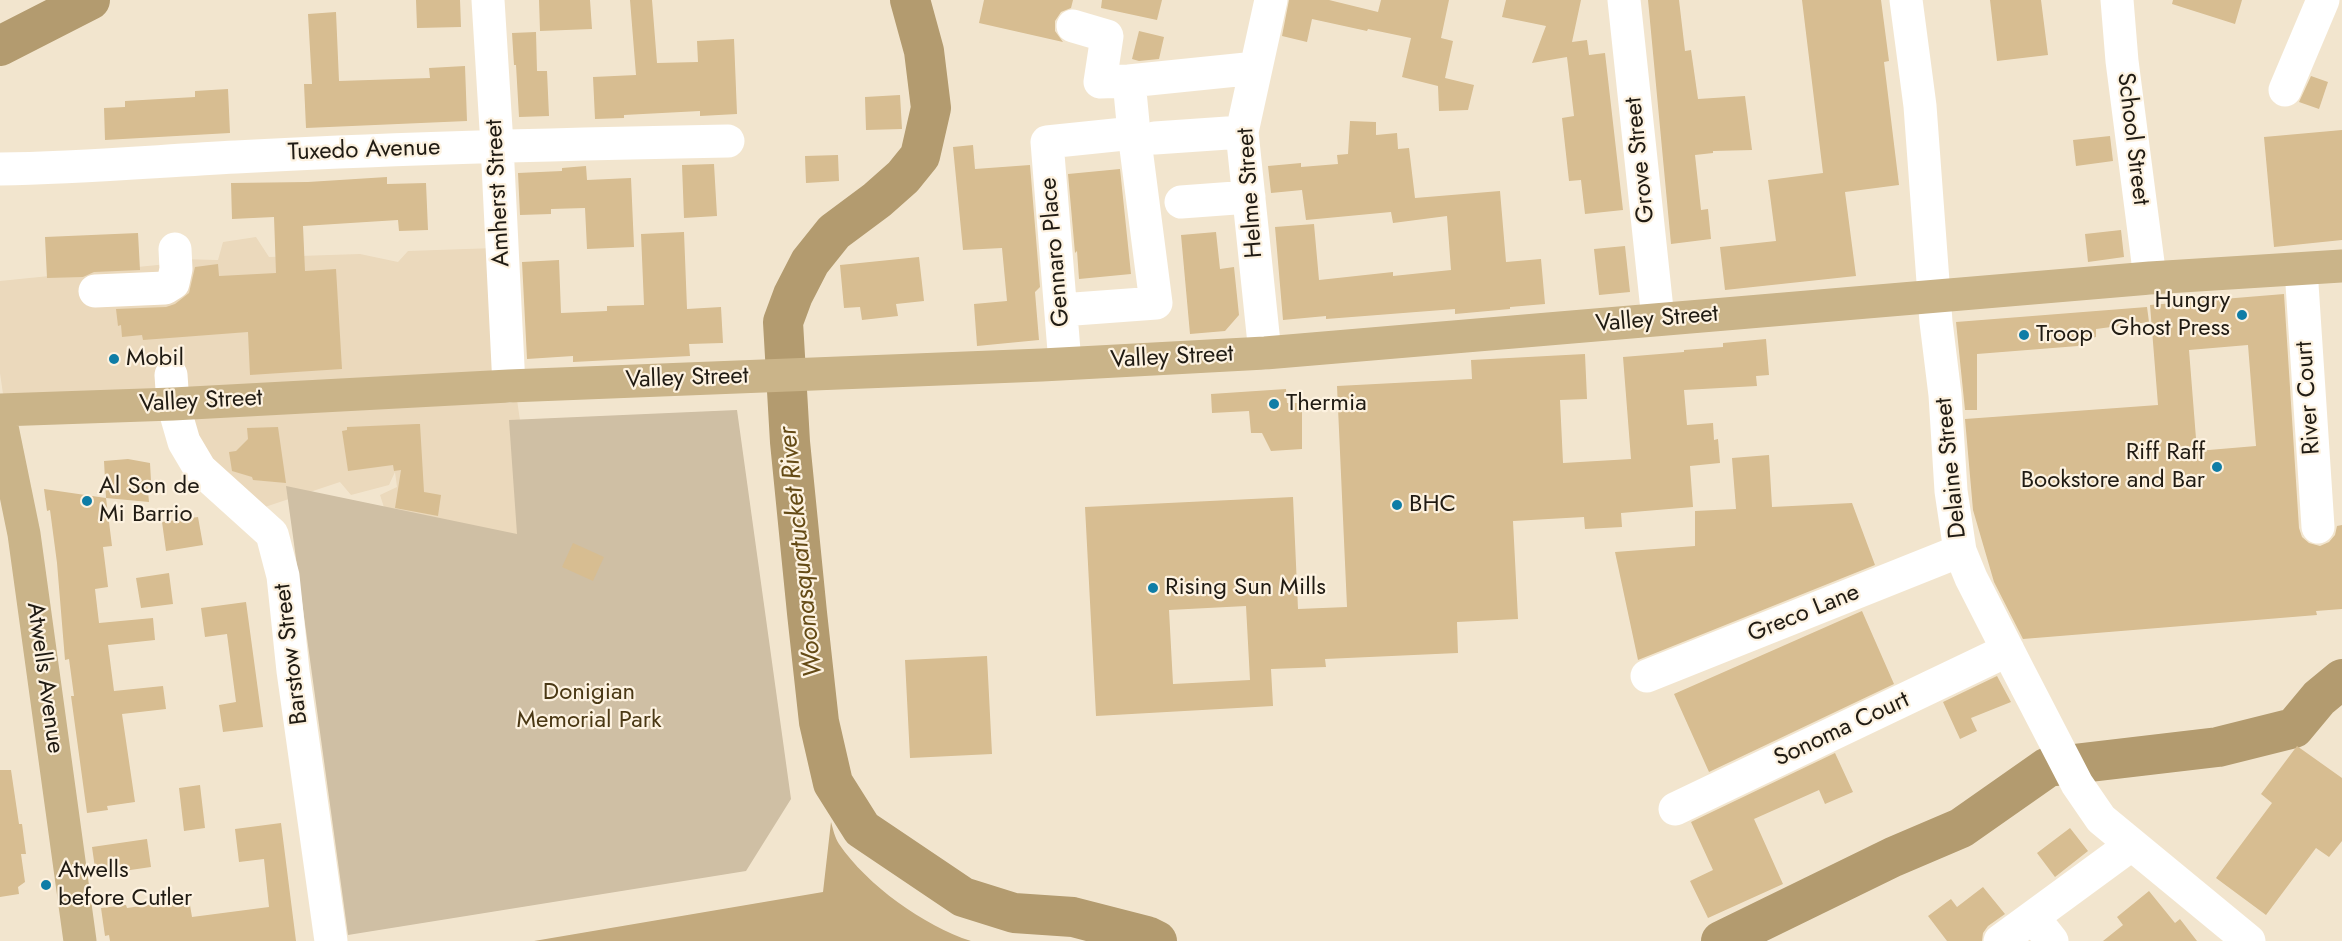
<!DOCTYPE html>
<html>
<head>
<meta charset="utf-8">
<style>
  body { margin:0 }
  canvas { display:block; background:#f2e5ce }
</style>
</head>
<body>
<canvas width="2342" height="941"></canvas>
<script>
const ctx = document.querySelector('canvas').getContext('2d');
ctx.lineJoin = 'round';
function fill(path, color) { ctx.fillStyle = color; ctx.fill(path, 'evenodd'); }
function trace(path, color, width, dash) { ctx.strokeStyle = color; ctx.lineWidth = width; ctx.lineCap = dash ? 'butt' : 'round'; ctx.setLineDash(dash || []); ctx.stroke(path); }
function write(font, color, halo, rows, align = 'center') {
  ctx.font = font + ' Jost,sans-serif'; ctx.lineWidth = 4.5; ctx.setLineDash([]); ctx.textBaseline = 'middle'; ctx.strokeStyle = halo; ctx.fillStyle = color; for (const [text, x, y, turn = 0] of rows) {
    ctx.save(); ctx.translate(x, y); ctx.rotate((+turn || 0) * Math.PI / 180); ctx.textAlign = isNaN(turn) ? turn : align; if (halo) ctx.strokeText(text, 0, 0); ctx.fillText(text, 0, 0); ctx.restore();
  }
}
fill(new Path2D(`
  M 256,237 L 269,257 L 360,254 L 398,262 L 408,251 L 495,248 L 524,448 L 532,544 L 395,541 L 380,495 L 397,487 L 395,472 L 389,485 L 351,495 L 340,482 L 250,512 L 171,409 L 5,408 L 0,373 L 0,281 L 177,263 L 178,259 L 218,260 L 223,242 Z`), '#ebd9bc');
fill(new Path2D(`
  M 737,410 L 791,799 L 746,871 L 348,935 L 286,486 L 517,534 L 509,420 Z`), '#cfbfa4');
fill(new Path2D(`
  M 831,822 C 833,829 835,838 839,844 C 867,885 924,926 971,941 L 534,941 L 823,892 Z`), '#c3aa7e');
trace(new Path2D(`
  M 910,0 L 924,51 L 931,108 L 920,156 L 903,177 L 877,200 L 834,232 L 810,262 L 793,295 L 783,322 L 790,442 L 807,613 L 819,722 L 833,783 L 862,829 L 963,897 L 1014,913 L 1073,917 L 1147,936 L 1157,941
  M 0,46 L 90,0
  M 1721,941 L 1893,857 L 1961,828 L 2048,767 L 2218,747 L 2294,728 L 2319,698 L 2342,679`), '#b39b6f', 40);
fill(new Path2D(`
  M 416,0 L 460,0 L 461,27 L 417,28 Z
  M 539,0 L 590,0 L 592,29 L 540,31 Z
  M 630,0 L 652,0 L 657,63 L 698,62 L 697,41 L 734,39 L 737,114 L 700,116 L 700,111 L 624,115 L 624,118 L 595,119 L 593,77 L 636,75 Z
  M 984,0 L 1073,0 L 1071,8 L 1061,12 L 1055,21 L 1055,31 L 1063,42 L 979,23 Z
  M 1102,0 L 1162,0 L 1157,20 L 1101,8 Z
  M 1289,0 L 1329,0 L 1378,12 L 1381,0 L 1449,0 L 1441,38 L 1453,41 L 1445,78 L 1474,85 L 1468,110 L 1439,111 L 1438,86 L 1402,77 L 1411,38 L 1368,29 L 1367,31 L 1312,19 L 1307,42 L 1282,36 Z
  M 1506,0 L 1581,0 L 1572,42 L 1587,40 L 1589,55 L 1605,53 L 1623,210 L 1585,214 L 1581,180 L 1569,181 L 1562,118 L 1574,116 L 1567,57 L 1532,63 L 1546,26 L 1502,17 Z
  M 1648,0 L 1679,0 L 1685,51 L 1691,50 L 1698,99 L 1745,96 L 1752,150 L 1713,151 L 1713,153 L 1695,155 L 1701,210 L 1708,209 L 1711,239 L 1671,244 Z
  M 1802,0 L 1881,0 L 1889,61 L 1884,62 L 1899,185 L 1845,192 L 1856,276 L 1725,290 L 1720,247 L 1776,241 L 1768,180 L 1823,173 Z
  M 1990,0 L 2041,0 L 2048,55 L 1997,61 Z
  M 2173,0 L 2242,0 L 2235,24 L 2172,4 Z
  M 336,12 L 339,81 L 430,78 L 429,68 L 465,66 L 467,121 L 306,128 L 304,84 L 312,84 L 308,14 Z
  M 1139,31 L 1164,37 L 1159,59 L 1139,61 L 1132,59 Z
  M 536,32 L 537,71 L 547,71 L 549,116 L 519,117 L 516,65 L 514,65 L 512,33 Z
  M 2311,76 L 2328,82 L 2319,109 L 2299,102 Z
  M 228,89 L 230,133 L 105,140 L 104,108 L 125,107 L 125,101 L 195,97 L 195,91 Z
  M 900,95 L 902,129 L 866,130 L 865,97 Z
  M 1350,121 L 1376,122 L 1376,135 L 1397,133 L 1398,149 L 1409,148 L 1415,198 L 1500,191 L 1506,262 L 1541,259 L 1545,304 L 1510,307 L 1510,309 L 1455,314 L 1455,309 L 1326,319 L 1326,316 L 1283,320 L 1275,227 L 1314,224 L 1319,280 L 1393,272 L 1393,276 L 1451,270 L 1447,216 L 1393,223 L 1391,212 L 1306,220 L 1302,190 L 1271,193 L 1268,166 L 1301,163 L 1301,167 L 1338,164 L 1337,155 L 1348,154 Z
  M 2342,130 L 2342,240 L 2274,247 L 2264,137 Z
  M 2110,136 L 2113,161 L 2076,166 L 2073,140 Z
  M 973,145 L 975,169 L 1030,165 L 1040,287 L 1035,292 L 1039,340 L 977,346 L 974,304 L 1007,301 L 1002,248 L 963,250 L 953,147 Z
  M 838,155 L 839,181 L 806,183 L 805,156 Z
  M 714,164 L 717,216 L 684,218 L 682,165 Z
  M 586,166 L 587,180 L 631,178 L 634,247 L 587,249 L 585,208 L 551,209 L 551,214 L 520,215 L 518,173 L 562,171 L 562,168 Z
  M 1120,169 L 1131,274 L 1079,279 L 1077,251 L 1075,253 L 1068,174 Z
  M 387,177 L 387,184 L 426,183 L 428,230 L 399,231 L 398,220 L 303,226 L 305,271 L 336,269 L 342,369 L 250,375 L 248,332 L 143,340 L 142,335 L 122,337 L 121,325 L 118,326 L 116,309 L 166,307 L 175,304 L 189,293 L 195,267 L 218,264 L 219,276 L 276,273 L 274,217 L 232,219 L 231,183 L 308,182 Z
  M 2121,230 L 2124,257 L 2088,262 L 2085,234 Z
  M 684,232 L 687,309 L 721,307 L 723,343 L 689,344 L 690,356 L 573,362 L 573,356 L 527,359 L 522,262 L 559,260 L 561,313 L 607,311 L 607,306 L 644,305 L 641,234 Z
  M 1216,232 L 1220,269 L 1234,267 L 1239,315 L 1225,331 L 1190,334 L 1181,235 Z
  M 138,233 L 140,270 L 94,272 L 83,277 L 47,278 L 45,237 Z
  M 1625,246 L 1630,292 L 1599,295 L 1594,249 Z
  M 919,257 L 924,301 L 896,304 L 898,316 L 862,320 L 860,307 L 844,308 L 840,265 Z
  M 2284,294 L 2299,528 L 2302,537 L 2309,543 L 2320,546 L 2329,542 L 2335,535 L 2337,526 L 2342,525 L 2342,609 L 2316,611 L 2317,615 L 2023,639 L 1994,582 L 1973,510 L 1965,419 L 2158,405 L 2150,305 ZM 2248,345 L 2256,446 L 2197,451 L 2189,350 Z
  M 2147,307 L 2149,322 L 2096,329 L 2096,337 L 2083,340 L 2078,346 L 1977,354 L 1977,410 L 1965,410 L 1956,322 Z
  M 1766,339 L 1769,375 L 1756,376 L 1757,386 L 1684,390 L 1687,425 L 1713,423 L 1714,440 L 1718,439 L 1720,463 L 1690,466 L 1693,507 L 1621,513 L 1622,527 L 1585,529 L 1584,517 L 1513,521 L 1518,619 L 1457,622 L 1458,653 L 1325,659 L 1326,667 L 1271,669 L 1273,706 L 1096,716 L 1085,507 L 1293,497 L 1298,609 L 1347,607 L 1337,386 L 1472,379 L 1471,360 L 1585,354 L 1587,399 L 1560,400 L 1563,463 L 1631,459 L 1623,357 L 1684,352 L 1684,350 L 1723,347 L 1723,343 ZM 1246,606 L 1250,680 L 1173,684 L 1169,610 Z
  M 1286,389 L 1287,403 L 1302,403 L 1302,449 L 1271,451 L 1262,433 L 1251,433 L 1249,411 L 1212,413 L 1211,394 Z
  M 417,424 L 420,424 L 424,492 L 441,495 L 438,516 L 395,508 L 401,470 L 394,471 L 393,465 L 348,471 L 342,431 L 347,430 L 347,427 Z
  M 278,427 L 286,483 L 253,480 L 252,477 L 232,471 L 229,452 L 236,451 L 248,439 L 247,428 Z
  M 1769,455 L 1772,507 L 1852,503 L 1875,565 L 1638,660 L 1615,552 L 1695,546 L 1695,511 L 1736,509 L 1732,458 Z
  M 128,459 L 150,463 L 151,481 L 147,481 L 149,502 L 106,498 L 104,461 Z
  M 44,489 L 106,498 L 112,546 L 103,547 L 108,587 L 95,589 L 99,623 L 153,618 L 155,640 L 108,645 L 114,691 L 163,686 L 166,709 L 122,714 L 135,802 L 107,806 L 108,810 L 87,813 L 71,696 L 74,696 L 69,659 L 65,660 L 57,563 L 50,510 L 47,511 Z
  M 198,517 L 203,545 L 166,551 L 162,522 Z
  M 573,543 L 604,557 L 593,581 L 562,567 Z
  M 169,573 L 173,604 L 141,608 L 136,578 Z
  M 246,602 L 263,727 L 223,732 L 219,705 L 236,702 L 227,634 L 205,637 L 201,608 Z
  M 1862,611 L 1894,684 L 1709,772 L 1674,694 Z
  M 987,656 L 992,754 L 910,758 L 905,660 Z
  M 1997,676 L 2011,702 L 1971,718 L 1977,731 L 1960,739 L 1943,702 Z
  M 2297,746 L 2342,778 L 2342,841 L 2329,857 L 2316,848 L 2266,915 L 2216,878 L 2272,803 L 2261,794 Z
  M 1835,753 L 1853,792 L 1825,804 L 1819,790 L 1754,819 L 1783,884 L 1708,918 L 1690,881 L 1713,870 L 1691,822 Z
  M 0,770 L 11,770 L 19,824 L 22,824 L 26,854 L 21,854 L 25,882 L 18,887 L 19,894 L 0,897 Z
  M 200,785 L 205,828 L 184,831 L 179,788 Z
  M 281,823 L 296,941 L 110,941 L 109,935 L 105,936 L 101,908 L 126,905 L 127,908 L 189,899 L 192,917 L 269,907 L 264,859 L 239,862 L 235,829 Z
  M 2070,828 L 2088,851 L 2055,877 L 2037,853 Z
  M 147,839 L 151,867 L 96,875 L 92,847 Z
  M 1983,887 L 2005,914 L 1988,926 L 1983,933 L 1982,941 L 1947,941 L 1928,916 L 1951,899 L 1957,907 Z
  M 2149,891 L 2175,923 L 2180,919 L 2197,941 L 2103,941 L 2123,925 L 2117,917 Z`), '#d7bd91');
trace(new Path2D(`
  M 488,0 L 497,145 L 509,386
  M 1624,0 L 1658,319
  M 1906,0 L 1920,106 L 1936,322 L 1945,395 L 1951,491 L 1960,551 L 1971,578 L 2019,672 L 2077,784 L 2101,819 L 2249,941
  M 2117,0 L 2122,61 L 2150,278
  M 1073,26 L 1107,36 L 1100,82 L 1129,81
  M 2285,90 L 2323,0
  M 1155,138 L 1242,132
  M 0,169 C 79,168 158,161 236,157 C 400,148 564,144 728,141
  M 1181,202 L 1249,197
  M 2301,269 L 2318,527
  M 95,291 L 165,288 L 173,283 L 176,269 L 175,249
  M 1061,310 L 1156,303 L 1134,133
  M 1265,353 L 1242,132 L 1271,0
  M 1065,363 L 1047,142 L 1134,133 L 1129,81 L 1256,68
  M 171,375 L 173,404 L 184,442 L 200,469 L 272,534 L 283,576 L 293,671 L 331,941
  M 1647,676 L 1960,551
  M 1675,809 L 2008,650
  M 2033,917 L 2052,941
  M 2000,941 L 2131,845`), '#fff', 33);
trace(new Path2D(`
  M 0,410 L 173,404 L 509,386 L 1042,365 L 1265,353 L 2150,278 L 2342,266
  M 0,417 L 24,534 L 80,941`), '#cab489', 33);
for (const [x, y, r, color] of [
  [2242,315,6,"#0f7da6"],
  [2024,335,6,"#0f7da6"],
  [114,359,6,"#0f7da6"],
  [1274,404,6,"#0f7da6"],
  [2217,467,6,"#0f7da6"],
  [87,501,6,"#0f7da6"],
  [1397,505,6,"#0f7da6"],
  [1153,588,6,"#0f7da6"],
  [46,885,6,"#0f7da6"]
]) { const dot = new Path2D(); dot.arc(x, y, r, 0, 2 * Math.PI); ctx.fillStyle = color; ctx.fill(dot); trace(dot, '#fdf2e0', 2); }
write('24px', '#201b13', '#fdf2e0', [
  ["School Street",2132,139,83],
  ["Tuxedo Avenue",364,151,-2],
  ["Grove Street",1641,160,-96],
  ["Amherst Street",499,193,-93],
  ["Helme Street",1251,193,-94],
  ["Gennaro Place",1056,252,-95],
  ["Valley Street",1657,320,-5],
  ["Valley Street",1172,358,-3],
  ["Valley Street",687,379,-2],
  ["River Court",2309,398,-94],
  ["Valley Street",201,402,-3],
  ["Delaine Street",1952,468,-96],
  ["Greco Lane",1804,614,-22],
  ["Barstow Street",292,654,-97],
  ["Atwells Avenue",44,678,82],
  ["Sonoma Court",1842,730,-25]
]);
write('24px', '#201b13', '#fdf2e0', [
  ["Hungry",2230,301,"right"],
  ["Ghost Press",2230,329,"right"],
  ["Troop",2036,335],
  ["Mobil",126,359],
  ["Thermia",1286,404],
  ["Riff Raff",2205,453,"right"],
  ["Bookstore and Bar",2205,481,"right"],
  ["Al Son de",99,487],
  ["Mi Barrio",99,515],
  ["BHC",1409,505],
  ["Rising Sun Mills",1165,588],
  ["Atwells",58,871],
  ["before Cutler",58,899]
], 'left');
write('24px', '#4a3814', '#fdf2e0', [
  ["Donigian",589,693],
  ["Memorial Park",589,721]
]);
write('italic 26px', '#644a15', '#fdf2e0', [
  ["Woonasquatucket River",802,552,-96]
]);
</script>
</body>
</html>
